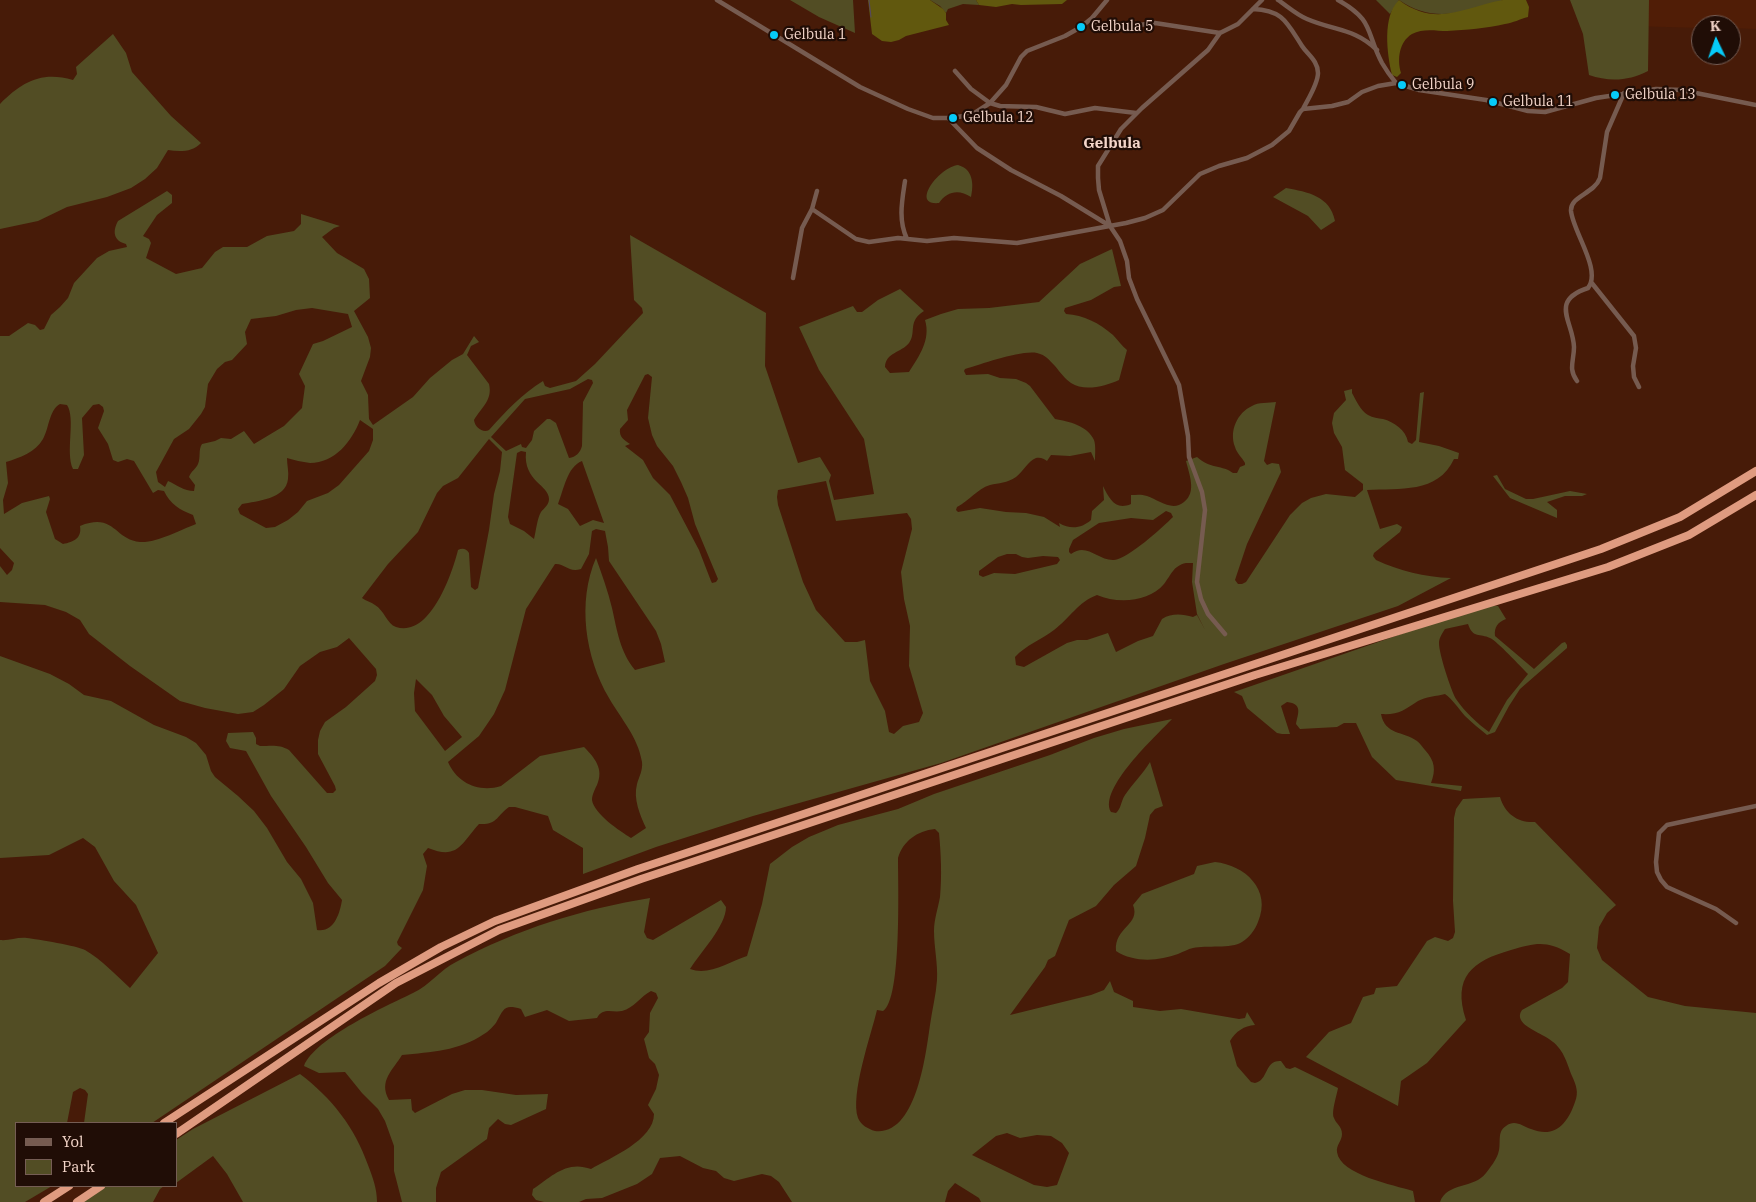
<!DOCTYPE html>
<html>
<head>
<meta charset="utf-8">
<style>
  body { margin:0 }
  #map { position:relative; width:1756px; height:1202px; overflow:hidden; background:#471b08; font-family:"IBM Plex Serif",serif }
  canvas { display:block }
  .legend { position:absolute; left:15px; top:1122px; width:162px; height:65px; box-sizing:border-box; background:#200d06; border:1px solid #755d54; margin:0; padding:6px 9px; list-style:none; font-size:15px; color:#f4d6ca }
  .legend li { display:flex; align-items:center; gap:10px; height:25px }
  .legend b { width:25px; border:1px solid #755d54 }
  .north { position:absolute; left:1691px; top:15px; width:50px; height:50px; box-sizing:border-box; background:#200d06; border:1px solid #755d54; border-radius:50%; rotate:357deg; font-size:14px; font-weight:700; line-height:20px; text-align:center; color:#f4d6ca }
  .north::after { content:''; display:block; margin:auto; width:18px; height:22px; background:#06cbf9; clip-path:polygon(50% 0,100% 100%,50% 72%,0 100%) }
</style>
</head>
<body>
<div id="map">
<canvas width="1756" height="1202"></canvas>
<ul class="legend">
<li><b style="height:6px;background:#765b50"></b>Yol</li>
<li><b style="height:14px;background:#524d24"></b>Park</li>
</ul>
<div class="north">K</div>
</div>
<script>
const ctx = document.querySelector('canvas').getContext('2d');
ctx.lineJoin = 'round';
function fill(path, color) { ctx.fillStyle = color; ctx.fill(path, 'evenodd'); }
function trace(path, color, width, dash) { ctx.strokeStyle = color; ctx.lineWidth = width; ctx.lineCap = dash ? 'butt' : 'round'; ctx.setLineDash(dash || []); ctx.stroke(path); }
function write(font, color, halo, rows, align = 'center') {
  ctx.font = font + ' "IBM Plex Serif",serif'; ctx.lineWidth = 4.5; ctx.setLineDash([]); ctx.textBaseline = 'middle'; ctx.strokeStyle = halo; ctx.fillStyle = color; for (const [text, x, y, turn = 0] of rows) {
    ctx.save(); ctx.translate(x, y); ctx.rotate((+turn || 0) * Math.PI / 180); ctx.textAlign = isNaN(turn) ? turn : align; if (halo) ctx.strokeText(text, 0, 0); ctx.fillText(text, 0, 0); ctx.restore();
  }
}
fill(new Path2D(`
  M 1587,0 L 1756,0 L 1756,29 L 1731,28 L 1731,25 L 1701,25 L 1701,28 L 1597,25 Z`), '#501d06');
fill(new Path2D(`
  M 790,0 L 853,0 L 855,33 L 819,17 Z
  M 930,0 L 976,0 L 979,5 L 963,4 L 948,9 L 946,13 L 940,6 Z
  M 1376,0 L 1504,0 C 1466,11 1435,25 1399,0 L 1390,14 Z
  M 1570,0 L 1649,0 L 1648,71 C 1629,81 1609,82 1589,75 L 1583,34 Z
  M 113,34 L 126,53 L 132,72 L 171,116 L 201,143 C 193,152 180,152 168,150 L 157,168 L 145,179 L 131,188 L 107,197 L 67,207 L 38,221 L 0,229 L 0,104 C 22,82 41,71 73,80 L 77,74 L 76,67 Z
  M 958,165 C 973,169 974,184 971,197 C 959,189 947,191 939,203 C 910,206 939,167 958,165 Z
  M 1286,188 C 1308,192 1330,196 1335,221 L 1321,230 L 1308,216 L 1273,197 Z
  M 167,191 L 172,195 L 172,203 L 157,215 L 143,236 L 149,239 L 151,243 L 146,258 L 176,274 L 202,268 L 215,252 L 223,247 L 247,247 L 267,236 L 294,231 L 301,224 L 301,214 L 340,226 L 334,228 L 322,237 L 337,253 L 364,269 L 369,279 L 370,298 L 354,311 L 368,337 L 371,348 L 370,357 L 361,381 L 368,395 L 369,419 L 373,425 L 413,397 L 430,378 L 452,360 L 463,354 L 474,336 L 479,342 L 471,346 L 467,355 L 489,384 C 493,400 481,408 474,420 C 475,428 483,433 489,430 C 506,411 522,394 543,381 L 545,386 L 550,388 L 576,381 L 595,364 L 643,313 L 642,308 L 634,300 L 630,235 L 766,313 L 765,366 L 798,463 L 820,457 L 831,475 L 829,481 L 834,500 L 874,494 L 864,439 L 819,370 L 799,327 L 853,306 L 857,312 L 862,312 L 878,300 L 900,289 L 924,311 C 907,322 917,332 909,343 C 901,353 886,352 885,367 L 890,373 L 909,372 C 919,356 931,340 925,320 L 941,314 L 958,309 L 989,308 L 1039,302 L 1080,264 L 1112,249 L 1121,286 L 1114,287 L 1091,300 L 1065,308 L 1064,311 L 1066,314 C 1084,315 1099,323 1113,335 C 1118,340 1122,346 1127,350 L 1119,380 C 1106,386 1084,392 1071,383 C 1065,379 1060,372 1055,366 C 1049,360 1046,355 1037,353 C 1020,350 983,364 965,369 L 964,371 L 966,375 L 988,374 L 1000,378 L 1016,379 L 1026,383 L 1030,386 L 1055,419 C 1068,421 1088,426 1094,440 C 1096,446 1095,454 1095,461 L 1091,452 L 1070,456 L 1051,455 L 1047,461 C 1044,459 1041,457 1036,458 C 1028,461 1023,472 1016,477 C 1007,483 999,483 990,485 C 977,489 969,501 957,507 L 956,510 L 958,512 L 980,508 L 1006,512 L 1026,513 L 1044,517 L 1060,527 L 1059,523 C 1071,530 1082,528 1091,520 L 1092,511 L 1104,500 L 1103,486 C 1109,498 1115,511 1131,504 L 1131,495 C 1136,495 1141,494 1147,496 C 1159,500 1172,512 1184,502 C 1197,492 1189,474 1186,461 L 1197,457 C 1210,469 1223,465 1233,473 L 1237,473 L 1240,467 L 1245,465 L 1245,463 C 1242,457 1237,454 1235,447 C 1229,431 1237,413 1252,406 C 1258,402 1269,403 1276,402 L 1264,461 L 1267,465 L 1272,463 L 1279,464 L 1281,472 L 1247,544 L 1235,580 L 1238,584 L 1242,584 L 1246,582 L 1290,515 L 1302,503 L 1311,498 L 1326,494 L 1355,497 L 1363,490 L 1363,484 L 1345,470 L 1342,447 L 1334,433 L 1332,423 L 1334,413 L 1346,400 L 1344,391 L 1352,389 L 1352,393 C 1356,400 1360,410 1368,415 C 1373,418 1378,418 1383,419 C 1394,422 1406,430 1408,442 L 1412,444 L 1416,440 L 1420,393 L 1424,392 L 1419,442 L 1439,446 L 1459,453 L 1458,459 L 1454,459 C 1438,494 1399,488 1367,490 L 1380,529 L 1397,524 L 1402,527 L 1400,532 L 1374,553 L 1373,556 L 1376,560 C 1400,571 1424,577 1451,578 L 1398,606 L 1224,664 L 941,763 L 753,816 L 656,847 L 583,874 L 583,848 L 553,830 L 548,816 L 515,807 L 509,807 C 497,815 498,825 479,824 C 461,844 458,860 428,848 L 423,854 L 427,866 L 423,890 L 397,942 L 398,945 L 402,948 L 385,966 L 152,1123 L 84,1123 L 88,1094 L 85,1090 L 80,1088 L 73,1092 L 67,1123 L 16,1123 L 16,1186 L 52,1186 L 25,1202 L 0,1202 L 0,940 C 9,941 17,937 27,938 C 37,939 78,946 85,950 C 102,960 116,975 130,988 L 158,953 L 136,905 L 114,881 L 95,847 L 83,838 L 49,855 L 0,858 L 0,656 L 50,674 L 69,684 L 84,695 L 111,701 L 154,725 L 186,737 L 196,743 L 206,755 L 211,771 L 215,777 L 238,796 L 254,811 L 267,828 L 287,862 L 301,879 L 313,903 L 317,930 C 334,933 340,913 342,900 L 328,883 L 306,847 L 271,796 L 246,751 L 230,748 L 226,741 L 228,733 L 253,732 L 256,738 L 256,744 L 260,746 C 271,746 279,744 289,750 L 327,793 L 333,793 L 336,790 L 335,786 L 318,754 L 318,740 L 320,731 L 325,722 L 346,707 L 375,681 L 377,675 L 376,669 L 349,638 L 337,647 L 320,652 L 300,666 L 284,689 L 264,705 L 253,712 L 238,714 L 205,708 L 180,701 L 130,666 L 89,634 L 80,620 L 66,612 L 45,605 L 0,602 L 0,566 L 7,575 L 12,570 L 14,563 L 0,548 L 0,336 L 9,336 L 28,323 L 35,325 L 40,330 L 44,329 L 51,315 L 60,307 L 68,298 L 74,283 L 97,258 L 109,251 L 127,247 L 126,244 C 114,241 112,232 118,221 ZM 312,308 L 348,314 L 352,327 L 323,341 L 313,344 L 299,374 L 305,386 L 302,408 L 284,426 L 254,444 L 244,431 L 231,439 L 221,438 L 215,441 L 202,444 C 198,450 201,457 198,464 C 196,469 191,471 189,477 L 195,485 L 194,491 C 184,491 177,485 168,481 L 165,487 L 158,482 L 156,472 L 174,439 L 189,429 L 201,414 L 205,407 L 208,384 L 217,369 L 225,362 L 232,360 L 247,344 L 245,332 L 251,319 L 276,316 L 296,310 ZM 648,374 L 652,377 L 648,418 L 652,435 L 657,446 L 673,466 L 681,482 L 688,498 L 695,524 L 718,579 L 716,582 L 712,583 L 711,581 L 699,550 L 670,495 L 653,478 L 643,460 L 625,446 L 630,444 C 624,440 619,437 620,429 L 628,420 L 627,410 L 645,375 ZM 588,379 L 592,380 L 593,383 L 583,402 L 582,446 C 580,453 576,457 569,458 L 556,423 L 550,419 L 547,419 L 534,431 L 532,440 L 526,448 L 522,447 L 521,444 L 506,451 L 491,437 L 525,399 L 570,389 ZM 60,404 L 67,405 C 76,419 65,452 73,469 L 78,469 L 84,455 L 82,418 L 93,405 L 99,404 L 103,407 L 104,411 L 98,428 L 108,444 L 113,460 L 118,462 L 127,459 L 134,461 L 153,493 L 158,490 L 164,491 C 170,504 180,510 193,515 L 196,524 C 180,530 157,543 140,542 C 114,540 115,512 80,526 C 82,538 74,542 63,544 L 55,539 L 46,512 L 50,499 L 49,496 L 22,503 L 4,514 L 3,500 L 8,483 L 6,462 C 19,458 36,452 43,439 C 49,429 49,410 60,404 ZM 360,420 L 373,429 L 373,440 L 369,451 L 339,485 L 328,493 L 307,501 L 298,512 L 288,520 L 275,527 L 266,528 L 240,514 L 238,509 L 242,504 C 257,501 286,499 288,479 C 289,472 287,465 287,458 C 294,460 302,462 310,463 C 335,463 352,441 360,420 ZM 489,439 L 502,452 L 500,471 L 494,494 L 489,530 L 478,588 L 475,590 L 471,587 L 469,553 C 466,548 462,548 458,550 C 452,574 430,638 396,627 C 387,624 384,610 375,605 C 371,602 366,601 362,598 L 388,564 L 418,532 L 437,493 L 443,486 L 458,478 ZM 521,451 L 526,452 C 523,481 549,485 549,499 C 549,505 544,508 541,512 C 537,519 536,531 534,539 L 524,531 L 510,524 L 508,517 L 517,453 ZM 582,461 L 604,523 L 593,520 L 580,526 L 568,509 L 558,504 C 564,489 567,467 582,461 ZM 826,481 L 836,521 L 907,513 L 911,519 L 912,529 L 901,572 L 904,599 L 910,626 L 909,666 L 923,713 L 919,722 L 903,726 L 894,734 L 889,732 L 885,711 L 870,681 L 865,640 L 857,642 L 845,642 L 816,610 L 803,582 L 778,505 L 777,497 L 778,490 ZM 1166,511 L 1171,513 L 1173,517 C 1163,527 1128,559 1114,560 C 1098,561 1087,542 1071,554 L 1069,552 L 1069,549 L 1073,540 L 1099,523 L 1131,518 L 1153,520 ZM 596,529 L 605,531 L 608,547 L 609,561 L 656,631 L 661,644 L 665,662 L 635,670 C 620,652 617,630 612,608 C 608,591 602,575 596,558 C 577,602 585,657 609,698 C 621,719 638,737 642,762 C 643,770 639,777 637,784 C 633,799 640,815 646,828 L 631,838 C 620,831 594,814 592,800 C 592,795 595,789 597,785 C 604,769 595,758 584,747 L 540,756 L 501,786 C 479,793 457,783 448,762 L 479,736 L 494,714 L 505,690 L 526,609 L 555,564 C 565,563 568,573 581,569 L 589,554 L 592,531 ZM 1007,554 L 1016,554 L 1022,557 L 1028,558 L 1043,556 L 1058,557 L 1060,560 L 1057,564 L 1015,574 L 994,573 L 983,577 L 979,575 L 979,571 L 998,557 ZM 1186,563 L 1193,563 L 1192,582 L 1197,614 L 1205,630 L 1197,615 L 1193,617 C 1182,614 1172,613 1162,619 L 1153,636 L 1138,641 L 1116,652 L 1108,633 L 1087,640 L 1077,640 L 1067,643 L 1024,667 L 1016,665 L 1015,657 C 1026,645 1041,640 1054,630 C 1070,618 1078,602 1097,595 C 1118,604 1149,602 1164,584 C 1172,574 1173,566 1186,563 ZM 416,679 L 432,695 L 444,716 L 462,737 L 445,751 L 415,711 L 414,693 Z
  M 1497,475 L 1505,489 L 1526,499 L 1533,499 L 1570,491 L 1587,494 L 1582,496 L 1565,496 L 1547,502 L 1557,510 L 1557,518 L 1510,498 L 1493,476 Z
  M 1485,605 L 1498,606 L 1506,619 C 1498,622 1494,627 1495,636 L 1534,669 L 1562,643 L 1565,642 L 1567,645 L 1567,648 L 1520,689 L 1509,706 L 1495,732 L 1487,735 C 1480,729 1472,723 1465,716 C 1458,708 1453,700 1445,694 C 1437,696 1425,697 1418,701 C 1404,710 1399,715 1381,714 C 1385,735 1403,731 1417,741 C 1420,743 1423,748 1425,750 C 1435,761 1436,770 1431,783 L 1462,786 L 1461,791 L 1396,780 L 1372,757 L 1356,723 L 1344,723 L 1337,727 L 1300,729 L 1296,724 C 1298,713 1303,704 1287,702 L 1281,706 L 1290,734 L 1282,734 L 1277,733 L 1247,708 L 1242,696 L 1234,692 ZM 1468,624 C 1473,639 1480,633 1490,638 C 1497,641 1521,667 1528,674 L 1507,700 L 1489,732 C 1477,723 1465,712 1456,699 C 1451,690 1439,654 1439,643 C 1439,638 1442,634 1445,629 Z
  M 1172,719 C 1156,736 1098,789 1111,812 L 1116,813 C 1121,809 1121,801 1125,795 C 1133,783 1143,774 1150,762 L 1163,806 L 1155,809 L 1150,815 L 1145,838 L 1136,866 L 1114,885 L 1096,906 L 1069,920 L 1055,956 L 1048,960 L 1045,967 L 1010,1015 L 1091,995 L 1104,990 L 1110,981 L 1114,992 L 1133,1001 L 1133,1007 L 1160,1011 L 1181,1009 L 1239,1019 L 1245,1018 L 1247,1012 L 1255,1025 C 1244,1026 1236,1031 1230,1041 L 1237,1066 L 1251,1082 L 1255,1083 C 1269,1080 1264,1060 1281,1061 L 1286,1068 L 1290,1069 L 1295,1067 L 1338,1088 C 1337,1095 1331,1112 1334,1118 C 1336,1124 1342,1126 1342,1134 C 1342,1141 1336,1145 1337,1152 C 1340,1175 1394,1185 1413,1191 L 1415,1202 L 981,1202 L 979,1198 L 955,1183 L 948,1191 L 945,1202 L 792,1202 L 779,1182 L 771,1176 L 762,1174 L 734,1181 L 724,1178 L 716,1171 L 703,1168 L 680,1156 L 660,1158 L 652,1174 L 637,1184 L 602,1198 L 586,1199 L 579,1202 L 544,1202 L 536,1200 L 532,1195 L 533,1189 C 552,1176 567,1160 591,1169 C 610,1158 654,1140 654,1114 L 648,1105 L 656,1089 L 659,1075 L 655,1064 L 649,1058 L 644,1039 L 649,1032 L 650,1013 L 658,998 L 656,993 L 651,991 C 641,996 634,1008 622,1011 C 612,1013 603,1007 597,1018 L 569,1021 L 547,1010 L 525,1017 L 521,1009 C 504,1004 504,1009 497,1021 C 495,1025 488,1032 484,1034 C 459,1051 431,1052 402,1055 C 393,1070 378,1081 389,1100 L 411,1099 L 412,1110 L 415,1113 L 452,1094 L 465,1090 L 482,1090 L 516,1095 L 548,1094 L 546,1109 L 511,1125 L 505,1124 L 498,1119 L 489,1128 L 487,1139 L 441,1172 L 436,1188 L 436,1202 L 402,1202 L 394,1171 L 394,1146 L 385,1121 L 378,1109 L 362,1093 L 345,1072 L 319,1073 L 304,1066 C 315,1038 386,1006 413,993 C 430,985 440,970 456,962 C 517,929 583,909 650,898 L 644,932 L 647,938 L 653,940 L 721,900 L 726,907 C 726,926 700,953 690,969 C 709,976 729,962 747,956 L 762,904 L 770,864 L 792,847 L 809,837 L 838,825 L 898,809 L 934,794 L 1050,755 L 1094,738 L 1124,729 ZM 935,829 L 939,833 C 941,854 942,876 940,897 C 938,908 934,920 934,931 C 934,947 938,964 937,980 C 936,995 932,1010 930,1025 C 926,1052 917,1136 875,1131 C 868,1129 861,1125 858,1118 C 850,1095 871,1035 877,1010 L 883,1011 C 902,1000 898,883 898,858 C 903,841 917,831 935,829 ZM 1007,1133 L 1020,1138 L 1037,1135 L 1051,1136 L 1062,1143 L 1069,1153 L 1057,1185 L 1047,1187 L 1034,1185 L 972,1155 L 996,1136 Z
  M 1500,797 C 1505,814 1518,823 1535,822 L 1616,905 L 1607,913 L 1599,927 L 1597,948 L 1602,960 L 1648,997 L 1685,1006 L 1756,1013 L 1756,1202 L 1440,1202 C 1447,1182 1474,1189 1486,1173 C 1490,1168 1496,1160 1498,1154 C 1502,1144 1496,1132 1506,1126 C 1515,1119 1522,1126 1531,1129 C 1555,1139 1568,1123 1575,1102 C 1579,1092 1576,1085 1572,1076 C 1566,1061 1564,1049 1549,1039 C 1542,1034 1524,1027 1521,1020 C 1519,1016 1520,1013 1522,1010 L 1562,988 L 1568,982 L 1570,954 C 1546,940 1536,943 1511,950 C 1472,961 1452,977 1466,1020 L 1427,1063 L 1401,1081 L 1398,1106 L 1306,1057 L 1329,1032 L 1351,1023 L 1363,997 L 1374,994 L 1376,988 L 1397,986 L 1427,941 L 1435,937 L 1448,941 L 1453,938 L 1455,932 L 1453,901 L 1454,818 L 1456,809 L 1463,799 Z
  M 1215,862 C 1245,865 1272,890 1258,922 C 1255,930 1249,938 1242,942 C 1231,949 1206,945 1193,948 C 1188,949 1183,952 1178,954 C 1159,961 1134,963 1116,951 C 1114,927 1141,925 1133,905 L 1142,894 L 1194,874 L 1197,866 Z
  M 300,1074 C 332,1098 355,1128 368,1165 C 373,1178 377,1189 377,1202 L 243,1202 L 227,1174 L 213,1156 L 176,1183 L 176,1140 L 193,1129 Z
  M 106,1186 L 164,1186 L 160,1189 L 153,1202 L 82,1202 Z`), '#524d24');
fill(new Path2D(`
  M 868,0 L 930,0 L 943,9 L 946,13 L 946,20 L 949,25 L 906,36 L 899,40 L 891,42 L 882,41 L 872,34 Z
  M 976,0 L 1067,0 L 1062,4 L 1021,5 L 1012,4 L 996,7 L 979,5 Z
  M 1399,0 C 1436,28 1464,7 1503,0 C 1510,0 1518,0 1526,0 L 1529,7 L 1528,17 C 1520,19 1513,23 1505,24 C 1487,28 1466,30 1447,31 C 1436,31 1423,28 1412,34 C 1399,42 1397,59 1401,73 L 1397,77 L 1392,75 C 1387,54 1382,16 1399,0 Z`), '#61580e');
trace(new Path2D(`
  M 869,0 L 871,17`), '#554665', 1);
trace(new Path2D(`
  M 717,0 L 860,87 L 908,109 L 933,118 L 953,118 L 973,114 L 990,103 L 1006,85 L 1021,57 L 1027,51 L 1065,36 L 1081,27 L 1092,18 L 1107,0
  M 1278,0 C 1287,6 1297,15 1307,19 C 1335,31 1354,28 1377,50
  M 1338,0 C 1375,21 1365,31 1382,63 C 1386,70 1391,77 1396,83
  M 1253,9 C 1283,10 1287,23 1302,46 C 1308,55 1318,61 1318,73 C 1318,84 1308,99 1303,109
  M 1092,18 L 1097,26 L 1107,29 L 1155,23 L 1220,33 L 1238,24 L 1262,0
  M 1220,33 L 1208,50 L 1142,108 L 1121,129 L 1098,166 L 1098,178 L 1099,190 L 1110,226 L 1120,241 L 1127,261 L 1129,278 L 1137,299 L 1179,385 L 1188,436 L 1189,457 L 1202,492 L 1205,510 L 1197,582 L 1201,599 L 1208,614 L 1225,634
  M 955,71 L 971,89 L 990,103 L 1000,106 L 1036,107 L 1065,114 L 1095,108 L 1136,113
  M 948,118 L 977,148 L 1011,170 L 1061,196 L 1110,226
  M 905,181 C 902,201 898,220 907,239
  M 812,209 L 856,239 L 869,242 L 898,238 L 927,241 L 954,238 L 1017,243 L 1126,223 L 1145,218 L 1163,210 L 1200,174 L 1219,166 L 1247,158 L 1272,145 L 1289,131 L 1300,112 L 1303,109 L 1332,106 L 1348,102 L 1362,92 L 1378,86 L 1396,83 L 1419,90 L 1486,100 L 1528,111 L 1545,112 L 1596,98 L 1656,89 L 1681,90 L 1756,105
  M 793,278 L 802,228 L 812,209 L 817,191
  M 1591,282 L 1634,336 L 1636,348 L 1633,366 L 1634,377 L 1639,387
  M 1577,381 C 1568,369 1574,361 1574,347 C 1573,321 1549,301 1588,288 C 1602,270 1573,232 1571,211 C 1570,196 1594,194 1600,178 L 1607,132 L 1624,93
  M 1736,923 L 1716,909 L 1667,887 L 1661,880 L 1657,872 L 1656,862 L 1659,833 L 1667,825 L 1756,806`), '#765b50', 4.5);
trace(new Path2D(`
  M 164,1123 L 379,983 L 441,947 L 495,921 L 638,869 L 1601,549 L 1680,517 L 1756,471
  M 176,1134 L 396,983 L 499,930 L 641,879 L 1255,675 L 1608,567 L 1689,535 L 1756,495
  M 44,1202 L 69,1186
  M 77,1202 L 101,1186`), '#df9b80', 8);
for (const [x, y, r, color] of [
  [1081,27,5,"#06cbf9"],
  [774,35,5,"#06cbf9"],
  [1402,85,5,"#06cbf9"],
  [1615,95,5,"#06cbf9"],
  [1493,102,5,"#06cbf9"],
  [953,118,5,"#06cbf9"]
]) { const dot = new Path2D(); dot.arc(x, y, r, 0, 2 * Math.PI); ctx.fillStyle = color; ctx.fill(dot); trace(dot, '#200d06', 2); }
write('14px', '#f4d6ca', '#200d06', [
  ["Gelbula 5",1091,27],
  ["Gelbula 1",784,35],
  ["Gelbula 9",1412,85],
  ["Gelbula 13",1625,95],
  ["Gelbula 11",1503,102],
  ["Gelbula 12",963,118]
], 'left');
write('bold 15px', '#f4d6ca', '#200d06', [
  ["Gelbula",1112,144]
]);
</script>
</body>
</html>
